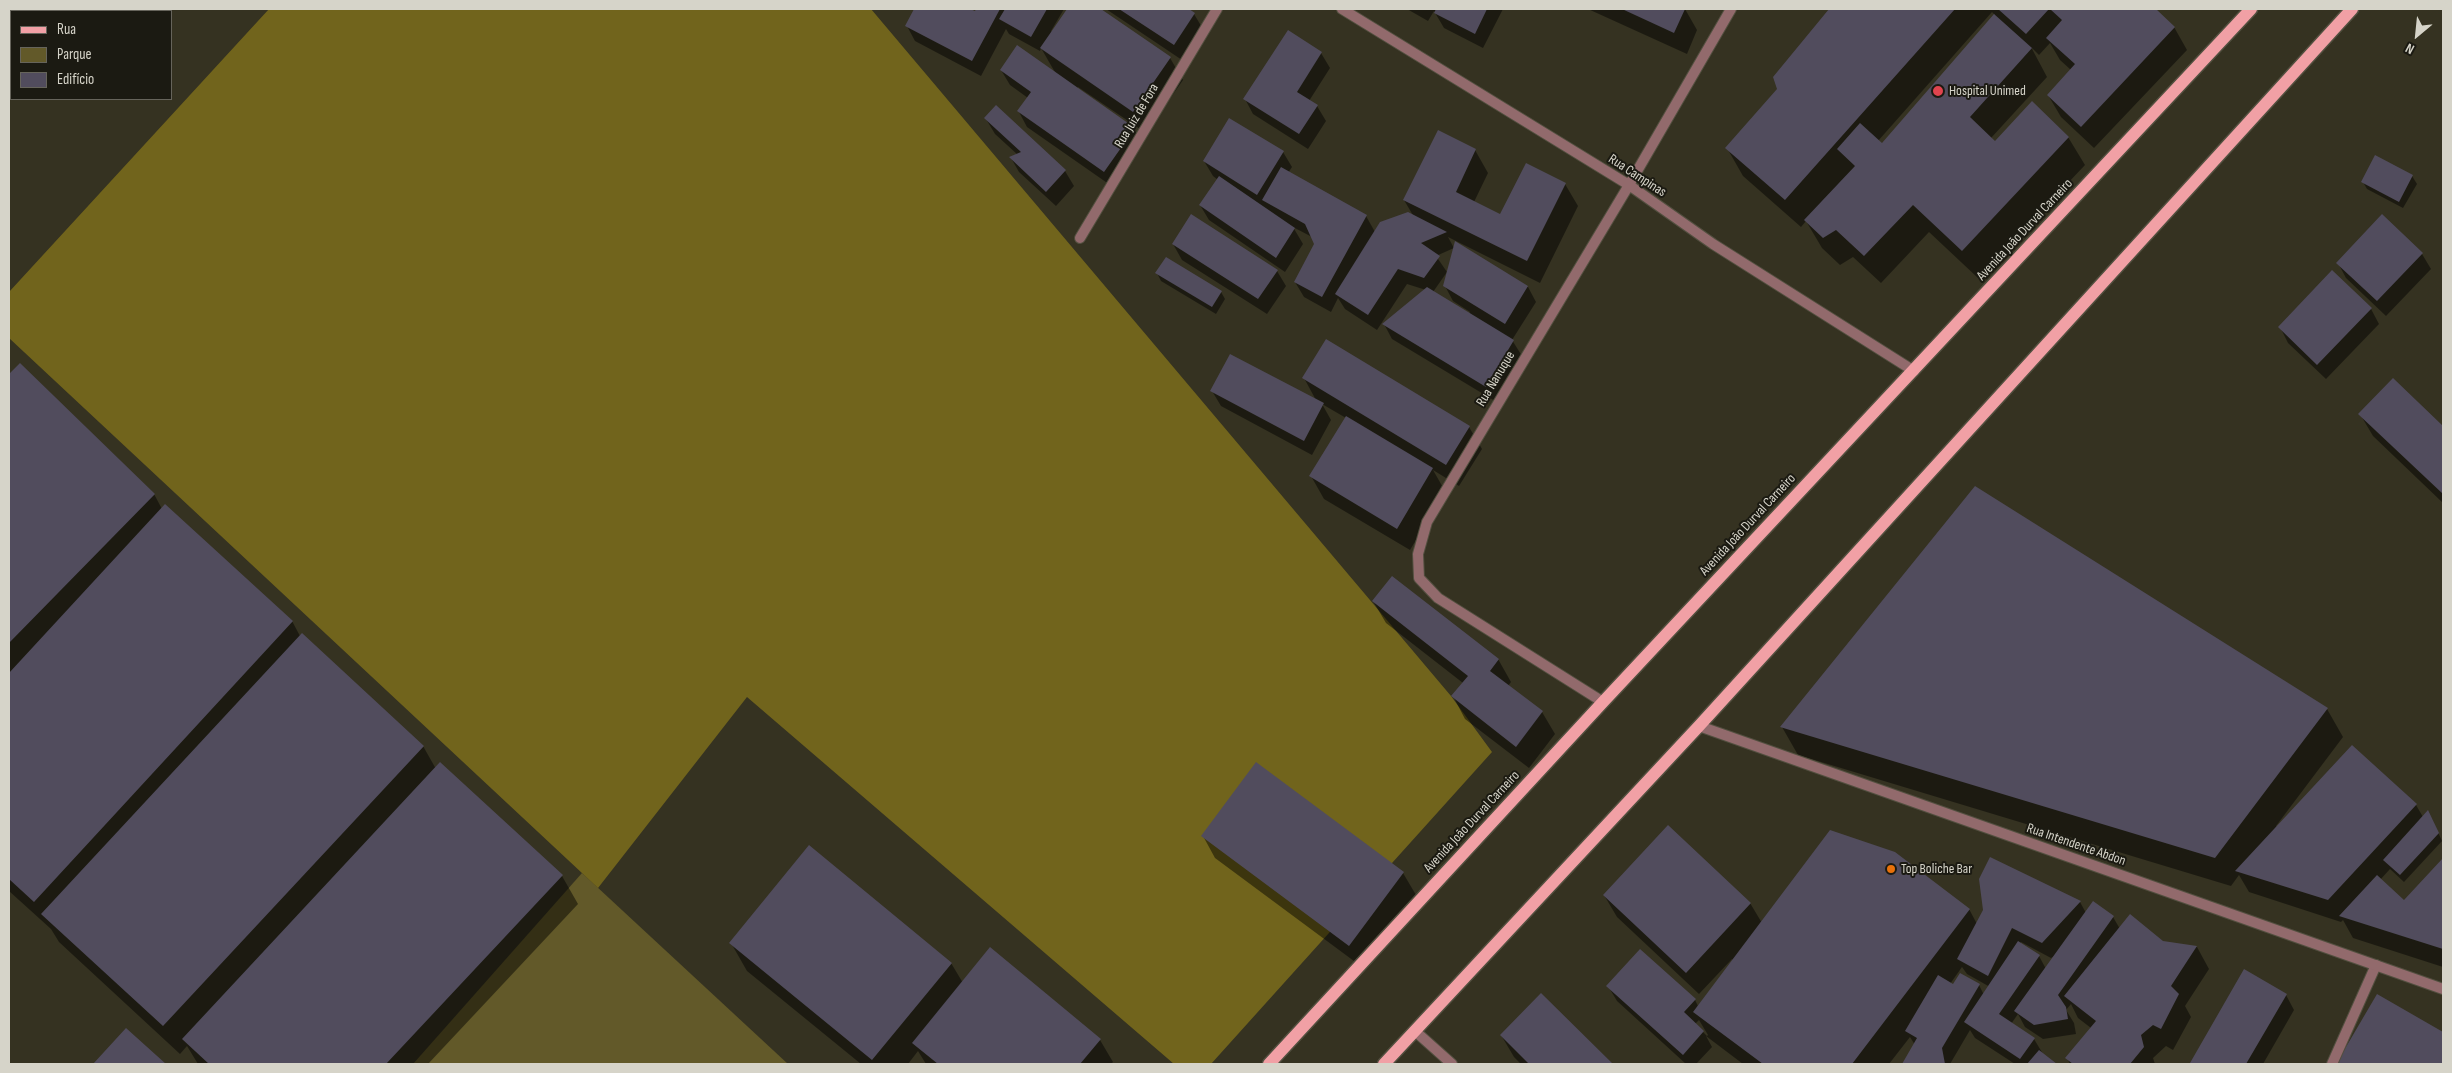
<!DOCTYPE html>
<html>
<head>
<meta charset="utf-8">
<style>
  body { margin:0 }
  #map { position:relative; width:2452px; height:1073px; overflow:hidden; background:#353221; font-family:"Sofia Sans Condensed",sans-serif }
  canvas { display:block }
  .frame { position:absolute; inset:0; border:10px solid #d6d4c9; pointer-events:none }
  .legend { position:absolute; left:10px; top:10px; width:162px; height:90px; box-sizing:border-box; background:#1b1a12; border:1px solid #66645b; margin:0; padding:6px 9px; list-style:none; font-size:15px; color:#d6d4c9 }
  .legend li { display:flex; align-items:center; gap:10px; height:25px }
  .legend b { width:25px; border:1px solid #66645b }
  .north { position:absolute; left:2392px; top:10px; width:50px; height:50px; -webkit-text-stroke:4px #1b1a12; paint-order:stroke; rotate:208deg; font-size:14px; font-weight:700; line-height:20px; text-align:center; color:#d6d4c9 }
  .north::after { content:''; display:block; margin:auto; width:18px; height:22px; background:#d6d4c9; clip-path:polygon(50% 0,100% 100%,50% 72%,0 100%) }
</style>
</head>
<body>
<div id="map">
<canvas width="2452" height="1073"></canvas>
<div class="frame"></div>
<ul class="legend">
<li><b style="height:6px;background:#f1a0a5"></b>Rua</li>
<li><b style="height:14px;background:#625929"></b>Parque</li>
<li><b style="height:14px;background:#514c5d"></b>Edifício</li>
</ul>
<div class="north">N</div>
</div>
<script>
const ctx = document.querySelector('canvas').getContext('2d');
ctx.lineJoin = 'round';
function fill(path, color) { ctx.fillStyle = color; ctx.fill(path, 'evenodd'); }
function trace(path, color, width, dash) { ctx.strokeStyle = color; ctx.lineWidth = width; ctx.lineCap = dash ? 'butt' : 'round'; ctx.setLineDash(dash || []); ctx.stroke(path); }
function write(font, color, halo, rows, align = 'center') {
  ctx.font = font + ' "Sofia Sans Condensed",sans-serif'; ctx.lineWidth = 4; ctx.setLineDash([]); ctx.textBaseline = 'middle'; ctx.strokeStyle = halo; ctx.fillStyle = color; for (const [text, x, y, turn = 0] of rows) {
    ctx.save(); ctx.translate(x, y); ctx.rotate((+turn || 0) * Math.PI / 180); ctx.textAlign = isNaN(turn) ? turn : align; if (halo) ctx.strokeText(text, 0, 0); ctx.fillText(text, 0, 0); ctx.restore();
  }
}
fill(new Path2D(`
  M 582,873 L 788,1064 L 413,1064 Z`), '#625929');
fill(new Path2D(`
  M 269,9 L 871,9 L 1451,696 L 1492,752 L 1211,1064 L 1174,1064 L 747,697 L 598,888 L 9,338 L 9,292 Z`), '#71641c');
fill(new Path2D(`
  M 916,9 L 967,9 L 975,13 L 977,9 L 1064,9 L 1051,31 L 1052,32 L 1069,9 L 1099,9 L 1170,58 L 1183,80 L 1146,133 L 1078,87 L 1077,89 L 1134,129 L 1142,144 L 1113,187 L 1027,127 L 1019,112 L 1028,98 L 1010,85 L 1001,70 L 1056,74 L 1041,48 L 1040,51 L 1009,34 L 1006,29 L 981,76 L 915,41 L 907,26 Z
  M 1106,9 L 1187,9 L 1194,14 L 1203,29 L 1182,60 Z
  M 1407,9 L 1503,9 L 1483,48 L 1444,28 L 1434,11 L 1428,21 Z
  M 1588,9 L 1685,9 L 1697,30 L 1687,54 Z
  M 1831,9 L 2154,9 L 2174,27 L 2187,50 L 2094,148 L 2061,117 L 2048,95 L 2071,70 L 2060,60 L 2050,43 L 2039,55 L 2031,47 L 2047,77 L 1991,138 L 1995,142 L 2068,137 L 2085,165 L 1978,278 L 1929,232 L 1881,283 L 1853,257 L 1840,265 L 1822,248 L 1806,221 L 1801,227 L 1743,176 L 1727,148 L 1779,89 L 1774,77 ZM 1992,12 L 1995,15 L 1882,145 L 1878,141 Z
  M 1288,31 L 1321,53 L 1330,68 L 1309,101 L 1317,106 L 1326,121 L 1308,149 L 1253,114 L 1245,99 Z
  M 986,119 L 1065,171 L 1074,186 L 1056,206 L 1019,172 L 1011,158 L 1018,155 L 995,134 Z
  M 1475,150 L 1488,173 L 1474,202 L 1501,216 L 1565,184 L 1578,206 L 1540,283 L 1448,237 L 1454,248 L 1436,256 L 1447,272 L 1433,292 L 1469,314 L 1470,312 L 1453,301 L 1445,286 L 1528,287 L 1536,302 L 1512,340 L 1522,356 L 1495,401 L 1392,339 L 1384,324 L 1426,290 L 1407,284 L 1377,330 L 1345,309 L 1338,298 L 1331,312 L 1304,297 L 1295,282 L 1315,244 L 1312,237 L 1293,227 L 1303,244 L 1285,272 L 1209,220 L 1200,205 L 1218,180 L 1213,176 L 1204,161 L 1283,152 L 1292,167 L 1288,173 L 1366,216 L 1375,232 L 1414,217 L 1404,200 Z
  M 2376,157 L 2412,176 L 2417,184 L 2403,208 L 2367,189 L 2363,182 Z
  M 2382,216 L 2422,254 L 2431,269 L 2386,316 L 2346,278 L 2338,263 Z
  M 1173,244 L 1277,271 L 1286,286 L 1267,314 L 1182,260 Z
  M 1157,273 L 1221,292 L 1225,299 L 1216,314 L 1161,281 Z
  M 2371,309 L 2379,324 L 2326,379 L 2288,343 L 2280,327 Z
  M 20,364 L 154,494 L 162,509 L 292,621 L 300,636 L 423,746 L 436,769 L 562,876 L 578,904 L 428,1064 L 198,1064 L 187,1046 L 180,1054 L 59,942 L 51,929 L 9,891 L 9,376 Z
  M 1304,378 L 1469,427 L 1482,449 L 1459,486 L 1433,470 L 1445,491 L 1410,550 L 1324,499 L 1311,476 L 1346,418 L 1322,404 L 1331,420 L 1312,455 L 1221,406 L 1212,391 L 1317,402 Z
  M 2393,380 L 2443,428 L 2443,503 L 2373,436 L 2360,414 Z
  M 1373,601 L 1498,659 L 1511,682 L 1508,686 L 1542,712 L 1555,734 L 1529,768 L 1465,719 L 1453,696 L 1463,683 L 1386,623 Z
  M 2327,709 L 2343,737 L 2276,826 L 2277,827 L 2352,746 L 2416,805 L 2423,817 L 2432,819 L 2442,841 L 2404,882 L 2390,869 L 2380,880 L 2404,902 L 2443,859 L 2443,967 L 2353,938 L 2343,920 L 2341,922 L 2249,892 L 2239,875 L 2231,886 L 1798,755 L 1782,727 Z
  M 1203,836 L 1403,873 L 1416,895 L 1362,967 L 1215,858 Z
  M 1990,859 L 2080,902 L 2086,913 L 2113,917 L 2120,929 L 2163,942 L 2197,947 L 2209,969 L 2185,1006 L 2191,1017 L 2173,1050 L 2166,1046 L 2153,1058 L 2155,1064 L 2070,1064 L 2067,1058 L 2091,1028 L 2078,1018 L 2071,1004 L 2066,1010 L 2074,1023 L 2076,1034 L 2043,1039 L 2025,1027 L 2018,1014 L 2011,1024 L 2034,1039 L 2043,1054 L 2055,1064 L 2015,1064 L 1975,1038 L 1970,1030 L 1950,1064 L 1903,1064 L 1915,1045 L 1910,1037 L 1889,1064 L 1743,1064 L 1706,1036 L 1712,1047 L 1696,1064 L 1686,1064 L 1617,1001 L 1608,986 L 1695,1000 L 1698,1006 L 1733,960 L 1732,959 L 1699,994 L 1617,917 L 1604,895 L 1750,903 L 1762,923 L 1969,909 L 1977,924 L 1984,910 ZM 2021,942 L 2051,958 L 2056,955 L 2046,969 L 2039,956 L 2020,944 ZM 1962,967 L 1967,974 L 1990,987 L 1984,995 L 1979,985 L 1954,986 L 1950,984 ZM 1699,1020 L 1708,1035 L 1707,1036 L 1695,1024 Z
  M 731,943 L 951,963 L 963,983 L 1100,1040 L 1113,1062 L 1111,1064 L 926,1064 L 918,1051 L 908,1064 L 861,1064 L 747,971 Z
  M 1541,995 L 1612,1064 L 1521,1064 L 1514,1057 L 1501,1035 Z
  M 2286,995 L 2294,1010 L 2263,1064 L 2192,1064 L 2191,1063 Z
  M 2377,995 L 2443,1033 L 2443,1064 L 2338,1064 Z
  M 126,1030 L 164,1064 L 95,1064 Z`), '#0007');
fill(new Path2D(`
  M 914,9 L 970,9 L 975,11 L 976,9 L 1000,9 L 972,61 L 905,26 Z
  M 1005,9 L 1047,9 L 1031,37 L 999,19 Z
  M 1067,9 L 1101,9 L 1171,57 L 1133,112 L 1040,48 Z
  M 1119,9 L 1189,9 L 1195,13 L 1174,45 Z
  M 1436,9 L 1487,9 L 1475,34 L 1434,13 Z
  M 1622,9 L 1685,9 L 1674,33 Z
  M 1829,9 L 1955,9 L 1785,200 L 1725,148 L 1777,89 L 1773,77 Z
  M 1998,9 L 2049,9 L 2026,34 Z
  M 2050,9 L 2156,9 L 2175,27 L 2081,127 L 2047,95 L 2075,64 L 2046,38 L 2062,20 Z
  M 1994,14 L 2032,48 L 1970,117 L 1995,141 L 2032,101 L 2069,137 L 1962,251 L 1913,205 L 1864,256 L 1836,230 L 1823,238 L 1804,220 L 1855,166 L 1837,149 L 1860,123 L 1882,143 Z
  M 1288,30 L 1322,52 L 1297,92 L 1318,105 L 1299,134 L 1243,99 Z
  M 1017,45 L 1135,128 L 1104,172 L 1017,111 L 1031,92 L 1000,70 Z
  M 996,105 L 1066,170 L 1046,192 L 1009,157 L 1021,152 L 984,118 Z
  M 1229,118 L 1284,151 L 1257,195 L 1203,161 Z
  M 1438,130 L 1476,149 L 1456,192 L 1500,214 L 1526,163 L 1566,183 L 1527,261 L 1403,200 Z
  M 2375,155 L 2413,175 L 2399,202 L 2361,182 Z
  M 1281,167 L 1367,215 L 1322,297 L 1294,282 L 1314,244 L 1305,224 L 1262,200 Z
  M 1219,176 L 1295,228 L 1276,258 L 1199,205 Z
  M 1408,212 L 1447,232 L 1421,243 L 1440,256 L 1424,278 L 1398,269 L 1368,315 L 1335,294 L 1380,222 Z
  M 1191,214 L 1278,270 L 1258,299 L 1172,244 Z
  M 2382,214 L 2423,253 L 2377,301 L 2336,263 Z
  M 1455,241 L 1528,286 L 1505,324 L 1443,286 Z
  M 1166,257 L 1222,291 L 1212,307 L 1155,273 Z
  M 2332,270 L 2372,308 L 2317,365 L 2278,327 Z
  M 1427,287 L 1514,340 L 1486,387 L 1382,324 Z
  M 1326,339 L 1470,426 L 1446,465 L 1302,378 Z
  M 1230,354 L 1324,403 L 1304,441 L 1210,391 Z
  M 20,363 L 155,494 L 9,643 L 9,374 Z
  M 2393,378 L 2443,426 L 2443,494 L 2358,414 Z
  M 1346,416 L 1433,468 L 1397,529 L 1309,476 Z
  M 1975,486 L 2328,708 L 2215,858 L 1780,727 Z
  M 165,504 L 293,621 L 34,902 L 9,879 L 9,673 Z
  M 1392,576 L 1499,659 L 1490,671 L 1543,711 L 1516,747 L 1451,696 L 1468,676 L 1372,601 Z
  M 302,633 L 424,746 L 163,1026 L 41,914 Z
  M 2352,745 L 2417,804 L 2328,900 L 2235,871 Z
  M 440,762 L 563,875 L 386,1064 L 209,1064 L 182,1039 Z
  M 1256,762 L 1404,872 L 1349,946 L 1201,836 Z
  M 2428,810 L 2439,833 L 2400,875 L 2383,860 Z
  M 1668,825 L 1751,903 L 1686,973 L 1603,895 Z
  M 1830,830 L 1895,852 L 1970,909 L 1852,1064 L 1763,1064 L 1693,1012 Z
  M 809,845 L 952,963 L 872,1060 L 729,943 Z
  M 1990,857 L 2081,901 L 2042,943 L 2012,928 L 1988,976 L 1957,959 L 1983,910 L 1979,879 Z
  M 2443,858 L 2443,949 L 2339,916 L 2377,875 L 2404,900 Z
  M 2093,901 L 2114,916 L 2058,995 L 2066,1007 L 2068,1019 L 2034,1025 L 2014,1011 Z
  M 2130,914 L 2163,941 L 2197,946 L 2171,986 L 2179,994 L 2161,1029 L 2153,1025 L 2141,1035 L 2144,1047 L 2130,1064 L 2073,1064 L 2065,1058 L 2096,1021 L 2064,996 Z
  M 2018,941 L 2040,955 L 1999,1014 L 2035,1038 L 2020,1059 L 1964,1022 Z
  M 990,947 L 1101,1039 L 1080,1064 L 938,1064 L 912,1043 Z
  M 1640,949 L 1696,999 L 1684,1012 L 1704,1031 L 1683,1055 L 1606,986 Z
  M 2244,969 L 2287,994 L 2246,1064 L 2193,1064 L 2190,1063 Z
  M 1960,973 L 1980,984 L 1942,1048 L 1945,1064 L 1902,1064 L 1917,1038 L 1905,1031 L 1938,975 L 1953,984 Z
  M 1541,993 L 1613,1064 L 1529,1064 L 1500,1035 Z
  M 2377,994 L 2443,1032 L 2443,1064 L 2336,1064 Z
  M 126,1028 L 166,1064 L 93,1064 Z
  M 2039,1050 L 2057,1064 L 2027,1064 Z`), '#514c5d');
const minor = new Path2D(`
  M 1342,9 L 1629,185 L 1713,244 L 1914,371
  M 1080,238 L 1217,9
  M 1603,702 L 1438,598 L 1419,578 L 1418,554 L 1427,522 L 1629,185 L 1731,9
  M 1415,1031 L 1452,1064
  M 2332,1064 L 2376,965`);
const tertiary = new Path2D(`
  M 1699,726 L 2443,989`);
const primary = new Path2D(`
  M 1269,1064 L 1603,702 L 2251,9
  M 1384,1064 L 1699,726 L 2352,9`);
trace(minor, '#524f3f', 12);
trace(tertiary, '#524f3f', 12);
trace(primary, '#524f3f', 15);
trace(minor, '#926a6c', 10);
trace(tertiary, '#926a6c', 10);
trace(primary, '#f1a0a5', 12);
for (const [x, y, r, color] of [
  [1938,91,6,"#e0444e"],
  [1891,869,5,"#e8710a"]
]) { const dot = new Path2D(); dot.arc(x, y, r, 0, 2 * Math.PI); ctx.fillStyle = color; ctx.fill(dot); trace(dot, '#1b1a12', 2); }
write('14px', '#d6d4c9', '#1b1a12', [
  ["Hospital Unimed",1949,91],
  ["Top Boliche Bar",1901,869]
], 'left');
write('14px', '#d6d4c9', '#1b1a12', [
  ["Rua Juiz de Fora",1137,116,-59],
  ["Rua Campinas",1637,176,33],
  ["Avenida João Durval Carneiro",2025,230,-47],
  ["Rua Nanuque",1496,379,-59],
  ["Avenida João Durval Carneiro",1748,525,-47],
  ["Avenida João Durval Carneiro",1472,822,-47],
  ["Rua Intendente Abdon",2076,845,19]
]);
</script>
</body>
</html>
